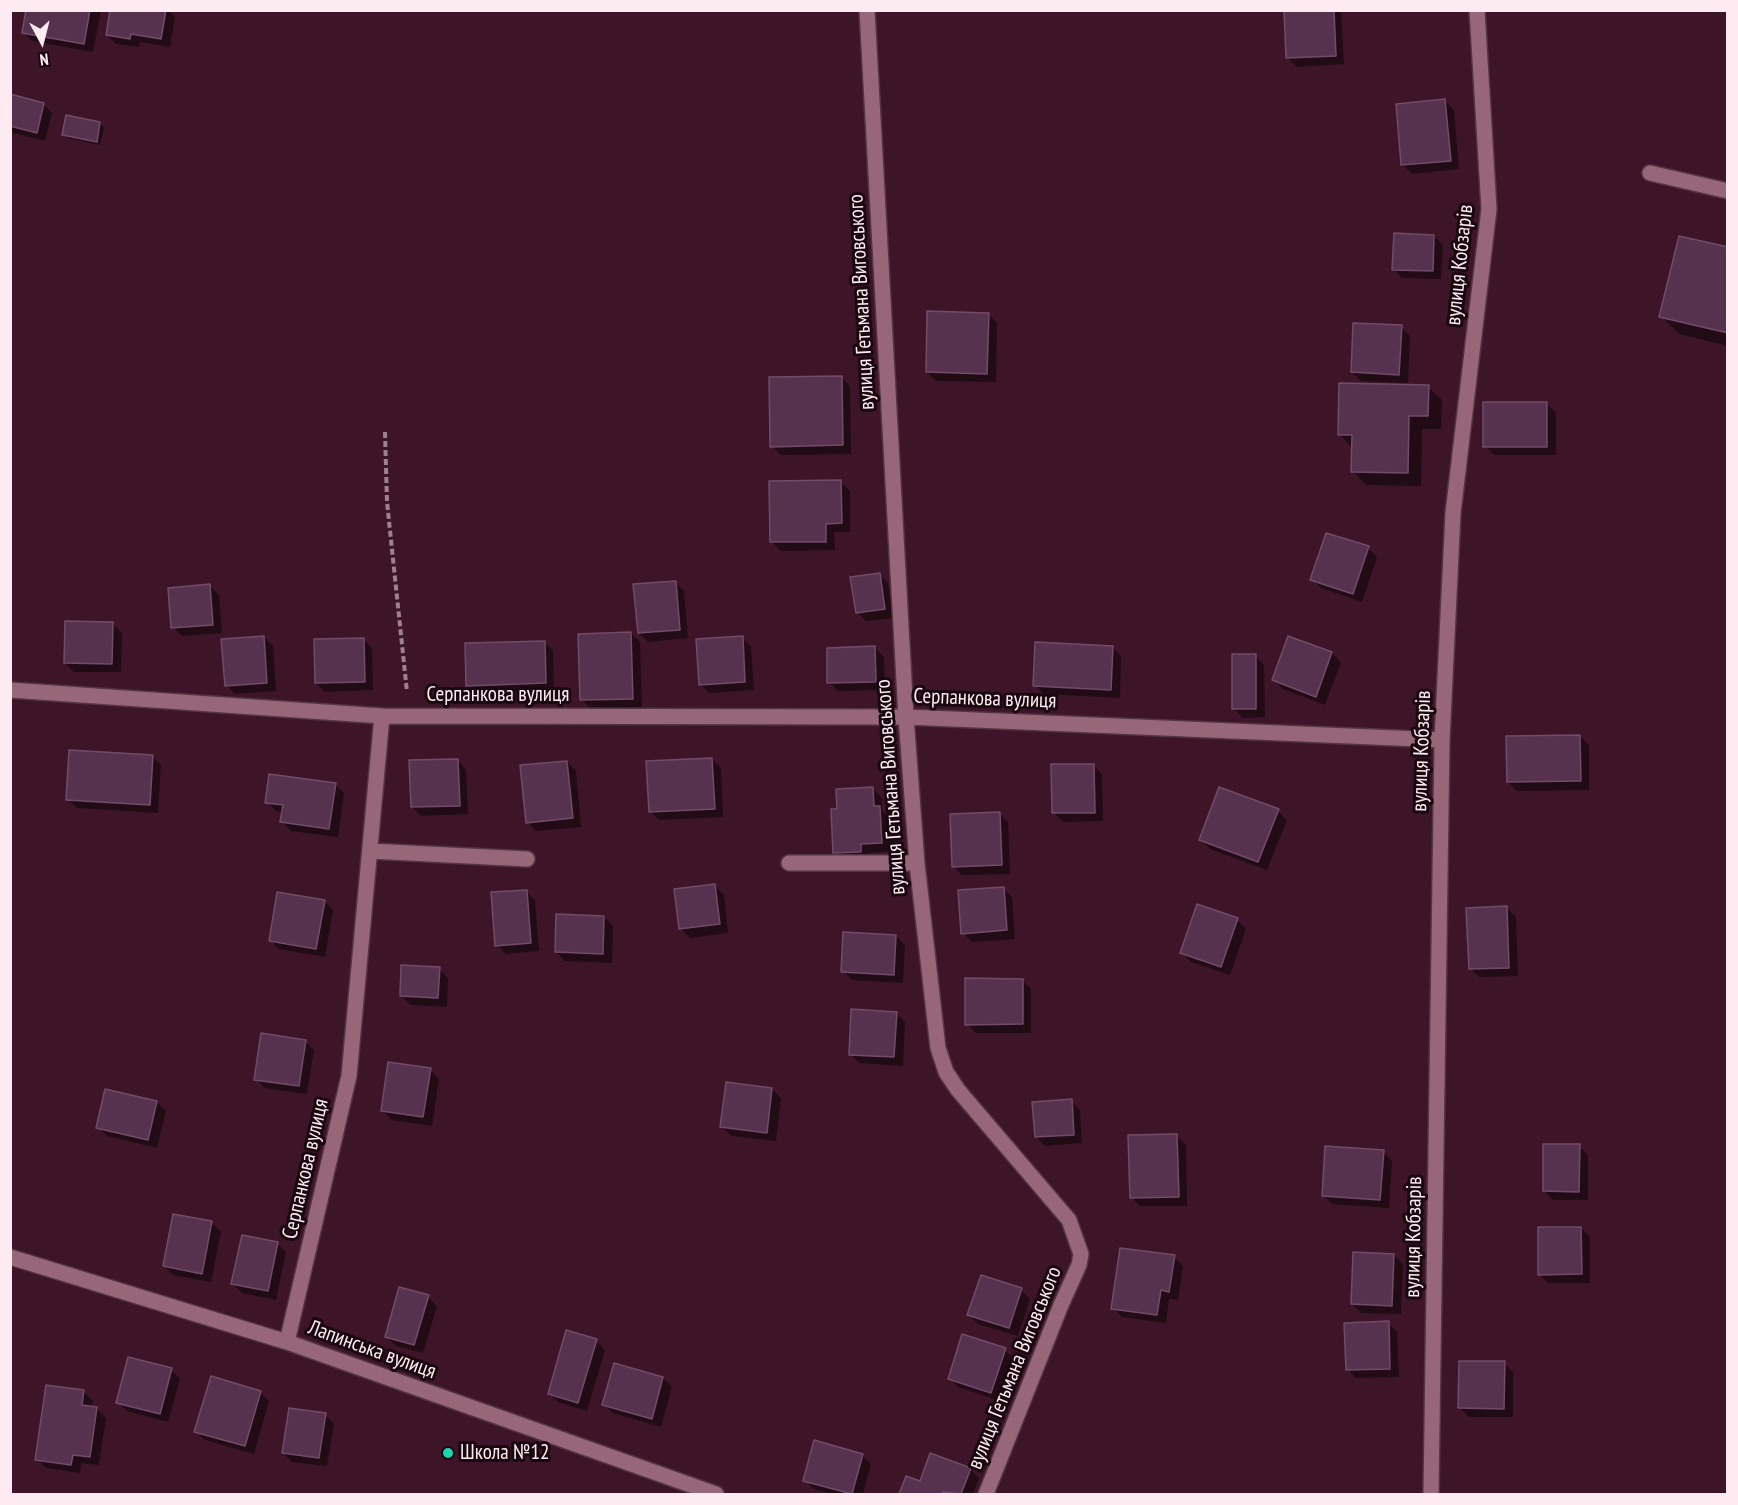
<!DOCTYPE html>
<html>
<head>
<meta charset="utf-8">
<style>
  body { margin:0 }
  #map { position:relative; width:1738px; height:1505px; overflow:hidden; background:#3e1528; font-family:"PT Sans Narrow",sans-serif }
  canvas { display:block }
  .frame { position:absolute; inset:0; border:12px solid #fdebf1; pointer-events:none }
  .north { position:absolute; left:12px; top:12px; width:60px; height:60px; -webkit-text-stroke:4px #1a0810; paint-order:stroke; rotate:173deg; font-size:16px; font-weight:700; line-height:24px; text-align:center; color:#fdebf1 }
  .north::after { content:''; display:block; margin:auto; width:21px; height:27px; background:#fdebf1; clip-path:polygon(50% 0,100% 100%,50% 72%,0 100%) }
</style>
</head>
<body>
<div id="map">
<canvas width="1738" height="1505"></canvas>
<div class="frame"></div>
<div class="north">N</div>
</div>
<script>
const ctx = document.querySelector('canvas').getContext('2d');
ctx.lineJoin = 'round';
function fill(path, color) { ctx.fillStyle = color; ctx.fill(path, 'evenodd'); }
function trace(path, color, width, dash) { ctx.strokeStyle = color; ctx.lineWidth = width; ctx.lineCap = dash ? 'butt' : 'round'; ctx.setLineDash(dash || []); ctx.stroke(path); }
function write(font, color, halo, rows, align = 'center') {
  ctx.font = font + ' "PT Sans Narrow",sans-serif'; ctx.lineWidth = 6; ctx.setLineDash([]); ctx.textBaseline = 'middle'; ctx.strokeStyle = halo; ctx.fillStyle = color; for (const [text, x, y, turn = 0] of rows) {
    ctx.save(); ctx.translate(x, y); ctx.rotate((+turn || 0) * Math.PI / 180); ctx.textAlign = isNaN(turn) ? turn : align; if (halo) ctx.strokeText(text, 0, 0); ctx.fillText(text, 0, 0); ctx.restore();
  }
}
fill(new Path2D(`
  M 27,10 L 101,10 L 93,52 L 32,41 L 23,32 Z
  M 111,10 L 168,10 L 175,17 L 170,47 L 140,42 L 139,47 L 116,44 L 107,35 Z
  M 1286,10 L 1341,10 L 1344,64 L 1297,67 L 1288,58 Z
  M 10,96 L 43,104 L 52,113 L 45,141 L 10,132 Z
  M 1445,101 L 1454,110 L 1459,169 L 1412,174 L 1403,165 Z
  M 100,124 L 104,128 L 100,145 L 67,138 L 63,134 Z
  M 1434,236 L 1443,245 L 1441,279 L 1402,278 L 1394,269 Z
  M 1728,249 L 1728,346 L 1679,334 L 1661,316 Z
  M 988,314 L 997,323 L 996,382 L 936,381 L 927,372 Z
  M 1401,327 L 1410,336 L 1408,383 L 1361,381 L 1352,372 Z
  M 841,377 L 850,386 L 851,454 L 781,455 L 772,446 Z
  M 1428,387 L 1442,400 L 1441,429 L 1422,429 L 1421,486 L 1366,485 L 1353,471 L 1353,448 L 1339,434 Z
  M 1547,404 L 1556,413 L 1556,455 L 1494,455 L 1485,446 Z
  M 841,482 L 850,491 L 850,532 L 834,532 L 835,550 L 781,551 L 772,542 Z
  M 1368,548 L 1377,557 L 1362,602 L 1321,588 L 1312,579 Z
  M 879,574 L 888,583 L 893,618 L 866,621 L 857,612 Z
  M 675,582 L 684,591 L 688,638 L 648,642 L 639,633 Z
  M 210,586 L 219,595 L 222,633 L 182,636 L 173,627 Z
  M 113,624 L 122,633 L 121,672 L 74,672 L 65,663 Z
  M 631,633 L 640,642 L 642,707 L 591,709 L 582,700 Z
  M 264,637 L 273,646 L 276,691 L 235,694 L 226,685 Z
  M 742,638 L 751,647 L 754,690 L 709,693 L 700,684 Z
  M 1289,638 L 1332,653 L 1341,662 L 1325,705 L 1283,689 L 1274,680 Z
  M 363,639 L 372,648 L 373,690 L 325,692 L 316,683 Z
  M 544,642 L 553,651 L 554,692 L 476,694 L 467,685 Z
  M 1112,647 L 1121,656 L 1120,698 L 1044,694 L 1035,685 Z
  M 875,648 L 884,657 L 885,690 L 838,691 L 829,682 Z
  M 1255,656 L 1264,665 L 1265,717 L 1243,718 L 1234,709 Z
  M 1580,736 L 1589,745 L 1589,790 L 1517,791 L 1508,782 Z
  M 152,756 L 161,765 L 158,813 L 77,808 L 68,799 Z
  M 712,759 L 721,768 L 723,817 L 659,820 L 650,811 Z
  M 458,760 L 466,770 L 468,814 L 421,816 L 412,807 Z
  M 567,762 L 576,771 L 581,827 L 536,831 L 527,822 Z
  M 1093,765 L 1102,774 L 1103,821 L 1063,822 L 1054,813 Z
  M 335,784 L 344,793 L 338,837 L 291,831 L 282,822 L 283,813 L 276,811 L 267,802 Z
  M 873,789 L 882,798 L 882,810 L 888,817 L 890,851 L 869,853 L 869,860 L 843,862 L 834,853 L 838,810 Z
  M 1278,811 L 1287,820 L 1267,870 L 1210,849 L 1201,840 Z
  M 999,813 L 1008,822 L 1010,874 L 962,875 L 953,866 Z
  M 715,886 L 724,895 L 728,933 L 690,938 L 681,929 Z
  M 1003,888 L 1012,897 L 1015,939 L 972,942 L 963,933 Z
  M 526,891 L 535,900 L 539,951 L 506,954 L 497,945 Z
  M 324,901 L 333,910 L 325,957 L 279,949 L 270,940 Z
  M 1507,908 L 1516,917 L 1518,976 L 1479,977 L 1470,968 Z
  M 604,917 L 613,926 L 612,963 L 565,961 L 556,952 Z
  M 1237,920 L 1246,929 L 1230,975 L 1191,962 L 1182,953 Z
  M 896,936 L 905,945 L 903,983 L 852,980 L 843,971 Z
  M 439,969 L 448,978 L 447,1007 L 411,1005 L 401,996 Z
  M 1022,980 L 1031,989 L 1031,1033 L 976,1033 L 967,1024 Z
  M 896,1013 L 905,1022 L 903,1066 L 860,1063 L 850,1054 Z
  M 305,1041 L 314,1050 L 307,1094 L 265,1088 L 256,1079 Z
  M 430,1070 L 439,1079 L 432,1126 L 392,1120 L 383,1111 Z
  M 772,1089 L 781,1098 L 776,1141 L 731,1136 L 722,1127 Z
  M 1071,1101 L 1080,1110 L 1082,1143 L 1045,1146 L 1036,1137 Z
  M 157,1102 L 166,1111 L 157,1148 L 107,1136 L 98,1127 Z
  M 1177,1136 L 1186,1145 L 1187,1206 L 1140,1206 L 1131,1197 Z
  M 1579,1146 L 1588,1155 L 1588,1200 L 1553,1200 L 1544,1191 Z
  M 1383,1152 L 1392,1161 L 1389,1208 L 1332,1204 L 1323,1195 Z
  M 212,1223 L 221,1232 L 211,1282 L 173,1275 L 164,1266 Z
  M 1581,1228 L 1590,1237 L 1590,1283 L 1548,1283 L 1539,1274 Z
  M 277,1243 L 286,1252 L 276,1300 L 242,1293 L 233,1284 Z
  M 1394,1255 L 1403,1264 L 1401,1314 L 1361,1313 L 1352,1304 Z
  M 1174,1257 L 1183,1266 L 1178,1300 L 1169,1299 L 1166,1323 L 1122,1317 L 1113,1308 Z
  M 1021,1290 L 1030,1299 L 1018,1336 L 978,1324 L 969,1315 Z
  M 428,1297 L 437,1306 L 423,1353 L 396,1346 L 387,1337 Z
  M 1388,1323 L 1397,1332 L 1399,1377 L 1356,1378 L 1347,1369 Z
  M 596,1341 L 605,1350 L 587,1411 L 558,1402 L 549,1394 Z
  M 1005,1350 L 1014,1359 L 1000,1401 L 958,1387 L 949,1378 Z
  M 1504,1363 L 1513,1372 L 1513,1417 L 1469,1417 L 1460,1408 Z
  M 171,1370 L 180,1379 L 168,1422 L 127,1411 L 118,1402 Z
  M 663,1378 L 672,1387 L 661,1427 L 613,1413 L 604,1404 Z
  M 84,1392 L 93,1401 L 91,1408 L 97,1409 L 106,1418 L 99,1465 L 81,1463 L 80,1473 L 46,1468 L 37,1459 Z
  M 260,1392 L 269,1401 L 254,1454 L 205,1440 L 196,1431 Z
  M 325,1415 L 334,1424 L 327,1466 L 292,1462 L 283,1453 Z
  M 862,1455 L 871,1464 L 863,1494 L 832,1494 L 814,1489 L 805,1480 Z
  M 970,1469 L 979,1478 L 973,1494 L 901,1494 L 907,1477 L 921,1482 Z`), '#0007');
const building = new Path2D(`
  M 26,10 L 90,10 L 84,44 L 22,33 Z
  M 110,10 L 166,10 L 161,39 L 131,34 L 130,39 L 106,35 Z
  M 1284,10 L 1334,10 L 1336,56 L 1286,58 Z
  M 10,94 L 44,103 L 37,133 L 10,126 Z
  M 1445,99 L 1451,161 L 1401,165 L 1396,104 Z
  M 66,115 L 100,122 L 97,142 L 62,135 Z
  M 1394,233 L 1434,235 L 1433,271 L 1392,270 Z
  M 1679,236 L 1728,247 L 1728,333 L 1659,317 Z
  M 927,311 L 989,313 L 987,374 L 926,372 Z
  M 1353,323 L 1402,325 L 1399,375 L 1351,372 Z
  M 842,376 L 843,445 L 770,447 L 769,377 Z
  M 1339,383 L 1429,385 L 1428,416 L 1409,416 L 1408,473 L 1351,472 L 1352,435 L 1338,435 Z
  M 1483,402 L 1547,402 L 1547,447 L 1483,447 Z
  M 841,480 L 842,523 L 826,524 L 826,542 L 770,542 L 769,481 Z
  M 1326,533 L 1369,546 L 1353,594 L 1310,580 Z
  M 880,573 L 885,609 L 856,613 L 850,577 Z
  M 676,581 L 680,630 L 638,633 L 633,584 Z
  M 210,584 L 213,625 L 171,628 L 168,588 Z
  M 65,621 L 113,622 L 112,664 L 64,663 Z
  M 631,632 L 633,699 L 580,700 L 578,634 Z
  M 264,636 L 267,683 L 225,686 L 221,639 Z
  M 743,636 L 745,682 L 699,685 L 696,639 Z
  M 1288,636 L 1332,652 L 1316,697 L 1272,680 Z
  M 364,638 L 365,682 L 315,683 L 314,639 Z
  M 545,641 L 546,683 L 466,686 L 465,643 Z
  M 1035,642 L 1113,646 L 1111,690 L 1033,686 Z
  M 875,646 L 876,682 L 827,683 L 827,648 Z
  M 1232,654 L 1256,654 L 1256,709 L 1232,709 Z
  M 1580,735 L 1581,781 L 1507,782 L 1506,736 Z
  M 69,750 L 153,755 L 150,805 L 66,800 Z
  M 712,758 L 715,809 L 649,812 L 646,761 Z
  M 458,759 L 460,806 L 411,807 L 409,760 Z
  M 567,761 L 573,818 L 526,823 L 520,765 Z
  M 1051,764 L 1094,764 L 1095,813 L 1052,813 Z
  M 269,774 L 336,783 L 329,829 L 280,822 L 283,805 L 265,803 Z
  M 873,787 L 874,806 L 880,806 L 882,843 L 861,844 L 861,852 L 833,853 L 831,809 L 837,809 L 836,789 Z
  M 1219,787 L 1279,809 L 1258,862 L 1199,840 Z
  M 1000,812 L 1002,865 L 952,867 L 950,814 Z
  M 715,884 L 720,924 L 679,929 L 674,889 Z
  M 1004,887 L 1007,930 L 961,934 L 958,890 Z
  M 527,890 L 531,943 L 495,946 L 491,892 Z
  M 277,892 L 325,900 L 316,949 L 269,941 Z
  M 1197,904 L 1238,918 L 1221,967 L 1180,953 Z
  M 1507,906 L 1509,968 L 1469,969 L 1466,908 Z
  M 556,914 L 604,916 L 603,954 L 555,952 Z
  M 843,932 L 896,935 L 894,975 L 841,972 Z
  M 401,965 L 440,967 L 438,998 L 400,996 Z
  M 965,978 L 1023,979 L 1023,1024 L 965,1025 Z
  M 851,1009 L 897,1012 L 894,1057 L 849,1055 Z
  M 261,1033 L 306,1040 L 299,1086 L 254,1080 Z
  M 388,1062 L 431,1068 L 423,1117 L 381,1111 Z
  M 726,1082 L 772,1088 L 767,1133 L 720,1127 Z
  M 105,1089 L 157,1101 L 148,1140 L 96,1128 Z
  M 1072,1099 L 1074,1135 L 1035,1137 L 1032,1102 Z
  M 1177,1134 L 1179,1197 L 1130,1198 L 1128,1135 Z
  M 1543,1144 L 1580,1144 L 1579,1192 L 1543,1191 Z
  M 1325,1146 L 1384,1150 L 1380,1200 L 1322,1196 Z
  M 173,1214 L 212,1221 L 202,1274 L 163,1266 Z
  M 1538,1227 L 1581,1227 L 1582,1274 L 1538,1275 Z
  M 242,1235 L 278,1242 L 268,1291 L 231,1284 Z
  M 1120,1248 L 1175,1255 L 1169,1292 L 1161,1290 L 1157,1315 L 1111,1309 Z
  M 1353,1252 L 1394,1254 L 1392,1306 L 1351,1304 Z
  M 981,1275 L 1022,1288 L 1009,1328 L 967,1315 Z
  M 399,1287 L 429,1295 L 414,1345 L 385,1337 Z
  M 1389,1321 L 1390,1369 L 1346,1370 L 1344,1323 Z
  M 566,1330 L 597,1339 L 578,1403 L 548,1394 Z
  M 962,1334 L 1006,1348 L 991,1393 L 948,1379 Z
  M 128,1357 L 172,1368 L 160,1414 L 116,1403 Z
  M 1459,1361 L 1505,1361 L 1504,1409 L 1458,1408 Z
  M 614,1363 L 663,1377 L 652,1419 L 602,1405 Z
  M 211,1376 L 261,1391 L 245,1446 L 194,1432 Z
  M 46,1385 L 84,1390 L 82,1405 L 97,1407 L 90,1457 L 73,1455 L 71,1465 L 35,1460 Z
  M 289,1408 L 326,1413 L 319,1458 L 282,1453 Z
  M 814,1440 L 863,1454 L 852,1494 L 803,1481 Z
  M 930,1453 L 971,1468 L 961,1494 L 943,1492 L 942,1494 L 899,1494 L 906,1476 L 920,1481 Z`);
fill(building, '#57324f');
trace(building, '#724b69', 1.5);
const minor = new Path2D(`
  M 867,10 L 906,717 L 917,863 L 938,1048 L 946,1072 L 958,1090 L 1069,1220 L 1081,1254 L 1079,1265 L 1061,1305 L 986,1494
  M 1650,173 L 1728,191
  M 10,690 L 382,716 L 906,717 L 1442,740
  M 370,851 L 527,859
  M 789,863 L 917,863
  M 10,1257 L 287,1342 L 716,1494
  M 287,1342 L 349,1076 L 382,716
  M 1431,1494 L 1442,740 L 1453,513 L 1489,209 L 1477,10`);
trace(minor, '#533442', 18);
trace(new Path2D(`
  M 385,432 L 387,502 L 407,692`), '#9f818e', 4, [6, 3]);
trace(minor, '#976679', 15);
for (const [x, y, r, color] of [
  [448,1453,6,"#19d5b2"]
]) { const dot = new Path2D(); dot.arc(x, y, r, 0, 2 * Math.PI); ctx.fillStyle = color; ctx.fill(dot); trace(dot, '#1a0810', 2); }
write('21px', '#fdebf1', '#1a0810', [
  ["вулиця Кобзарів",1460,265,-84],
  ["вулиця Гетьмана Виговського",862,302,-93],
  ["Серпанкова вулиця",498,695],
  ["Серпанкова вулиця",985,699,2],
  ["вулиця Кобзарів",1422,751,-88],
  ["вулиця Гетьмана Виговського",891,787,-94],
  ["Серпанкова вулиця",306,1169,-77],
  ["вулиця Кобзарів",1414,1237,-89],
  ["Лапинська вулиця",372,1350,20],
  ["вулиця Гетьмана Виговського",1015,1368,-68]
]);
write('21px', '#fdebf1', '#1a0810', [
  ["Школа №12",460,1453]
], 'left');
</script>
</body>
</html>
